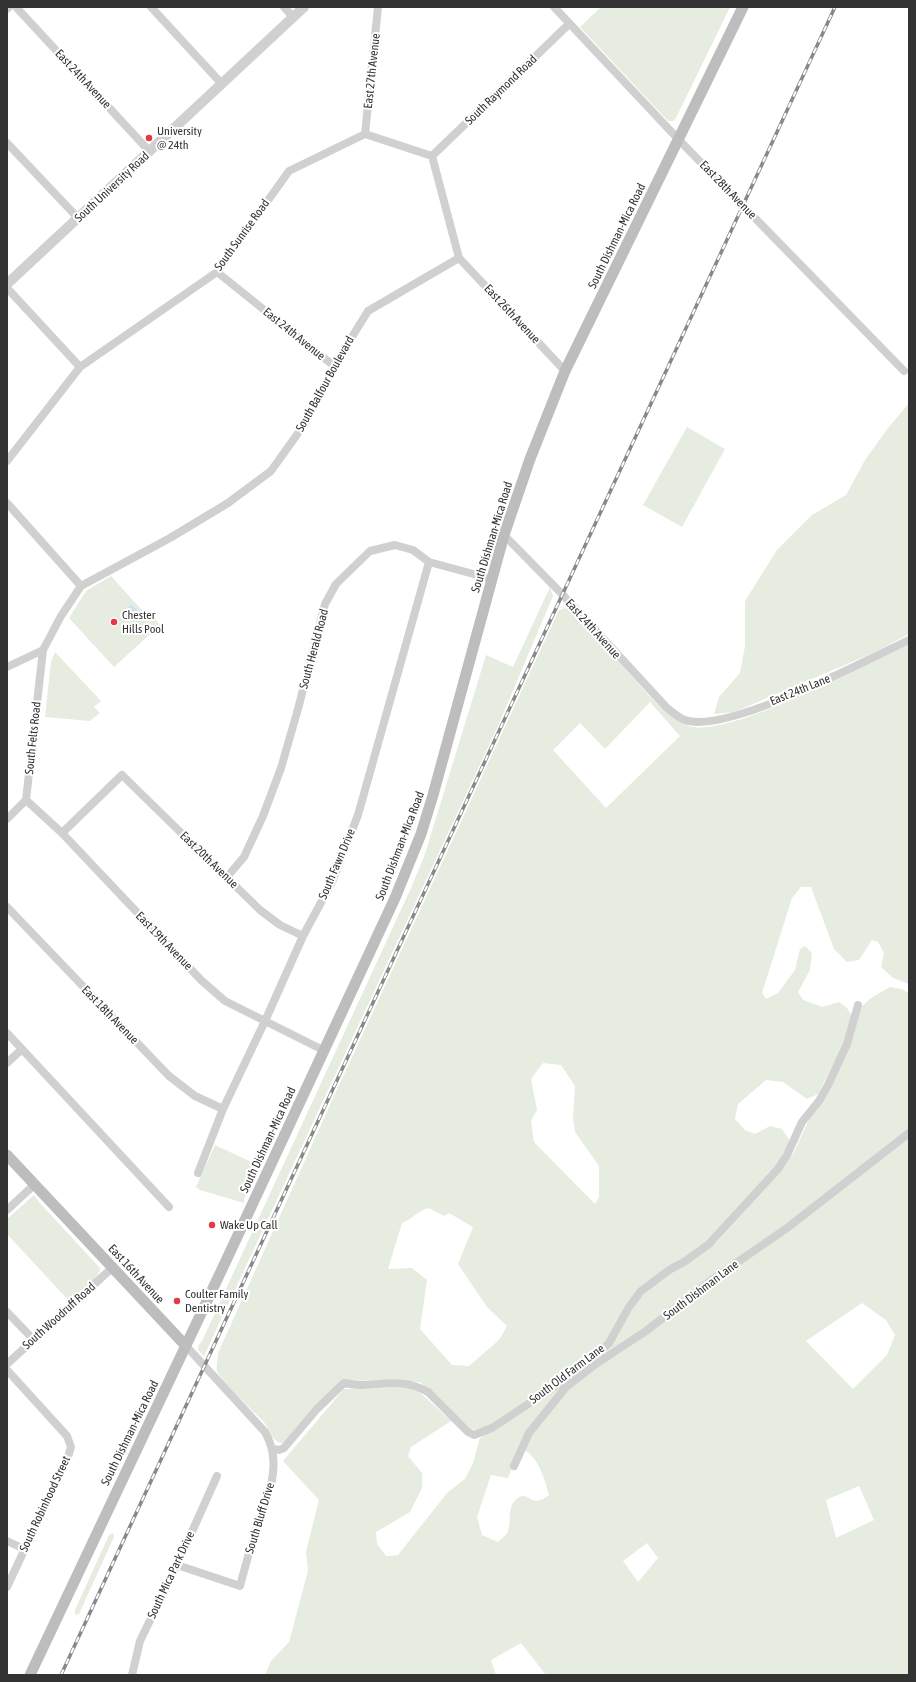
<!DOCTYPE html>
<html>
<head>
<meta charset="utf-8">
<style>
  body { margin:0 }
  #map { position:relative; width:916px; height:1682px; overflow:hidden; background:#fff; font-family:"Asap Condensed",sans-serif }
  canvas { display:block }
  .frame { position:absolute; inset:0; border:8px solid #333; pointer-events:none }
</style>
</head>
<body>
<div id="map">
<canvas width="916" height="1682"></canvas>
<div class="frame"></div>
</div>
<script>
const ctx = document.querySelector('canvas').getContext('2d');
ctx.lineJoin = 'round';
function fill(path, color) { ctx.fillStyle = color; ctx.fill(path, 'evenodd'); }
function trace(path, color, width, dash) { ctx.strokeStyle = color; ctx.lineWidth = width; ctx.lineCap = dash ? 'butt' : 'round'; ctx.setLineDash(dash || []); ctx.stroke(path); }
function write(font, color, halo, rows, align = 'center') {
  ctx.font = font + ' "Asap Condensed",sans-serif'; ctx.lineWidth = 4; ctx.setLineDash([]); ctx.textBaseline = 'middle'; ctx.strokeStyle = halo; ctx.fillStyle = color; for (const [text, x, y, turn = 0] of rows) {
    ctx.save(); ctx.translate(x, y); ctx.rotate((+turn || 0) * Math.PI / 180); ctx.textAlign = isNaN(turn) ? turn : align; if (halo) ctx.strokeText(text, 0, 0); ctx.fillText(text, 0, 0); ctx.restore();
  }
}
fill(new Path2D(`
  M 601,7 L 730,7 L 676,118 L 673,121 L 668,121 L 580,27 Z
  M 909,403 L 909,634 L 873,653 L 734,712 L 714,714 L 719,697 L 740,673 L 745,646 L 745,601 L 777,550 L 812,515 L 846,495 L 865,460 L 888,428 Z
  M 687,427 L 725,449 L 682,527 L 643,505 Z
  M 111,576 L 149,618 L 154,618 L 160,625 L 114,667 L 69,618 L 86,591 Z
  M 550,587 L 553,596 L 498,726 L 204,1356 L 198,1350 L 198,1346 L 202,1341 L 411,888 L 425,854 L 486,655 L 513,667 Z
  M 569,607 C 589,628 609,650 628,672 C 645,690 666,718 689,726 C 727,739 870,663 909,644 L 909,984 L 893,978 L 881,967 L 884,953 L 878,942 L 872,940 L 859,960 L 847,962 L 834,949 L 811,887 L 801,887 L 792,898 L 762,993 L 766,999 L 778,993 L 795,970 L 800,949 L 805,946 L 812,953 L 810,970 L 798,992 L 803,1000 L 822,1007 L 839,1002 L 847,1008 L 852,1017 L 843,1045 L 818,1094 L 807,1099 L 783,1082 L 766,1080 L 738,1104 L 735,1119 L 745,1130 L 755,1134 L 770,1126 L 782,1129 L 790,1141 L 775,1168 L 712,1238 L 683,1259 L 665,1268 L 642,1285 L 627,1303 L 607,1341 L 562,1379 L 491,1425 L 479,1430 L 471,1429 L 420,1382 L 344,1380 L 285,1443 C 271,1444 271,1430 263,1421 C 254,1412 220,1380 217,1371 C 216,1366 218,1358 218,1353 L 334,1096 L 559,610 ZM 650,702 L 680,736 L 606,808 L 553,750 L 580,723 L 605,749 ZM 543,1063 L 561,1065 L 575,1086 L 573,1118 L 575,1132 L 599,1166 L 599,1197 L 595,1204 L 534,1142 L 531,1121 L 537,1110 L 531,1079 ZM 429,1208 L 444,1216 L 449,1213 L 473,1227 L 458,1264 L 487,1307 L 507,1326 L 499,1340 L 469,1366 L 452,1365 L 420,1329 L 427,1280 L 412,1268 L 388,1269 L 402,1223 C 413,1219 418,1210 429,1208 Z
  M 55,652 L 101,701 L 94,707 L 100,713 L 90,721 L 45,717 L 51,662 Z
  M 890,987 L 901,989 L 909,993 L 909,1675 L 546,1675 L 521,1643 L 491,1660 L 496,1675 L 265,1675 L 271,1661 L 289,1642 L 308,1571 L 306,1552 L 319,1500 L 283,1461 L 344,1389 L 414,1387 L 451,1421 L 411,1447 L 408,1456 L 422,1473 L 422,1488 L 410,1512 L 376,1532 L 377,1544 L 386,1556 L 398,1555 L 447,1493 L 465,1479 L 473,1463 L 480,1438 L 558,1387 L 612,1343 L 637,1302 L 649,1289 L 670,1273 L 689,1263 L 716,1243 L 782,1170 L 794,1152 L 861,1007 L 871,998 ZM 862,1303 L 886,1320 L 895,1335 L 887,1355 L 853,1389 L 806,1341 ZM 520,1448 C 538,1454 544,1478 549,1495 C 530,1510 529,1490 518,1498 C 505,1507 513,1522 507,1533 C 505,1536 500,1540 498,1542 L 482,1535 L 477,1517 L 491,1475 L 508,1478 ZM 859,1486 L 874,1520 L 836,1538 L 826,1500 ZM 647,1543 L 658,1558 L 638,1582 L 623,1561 Z
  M 215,1145 L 262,1167 L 258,1172 L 244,1199 L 244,1203 L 200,1190 L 196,1187 Z
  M 34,1195 L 38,1201 L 100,1268 C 101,1278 77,1295 70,1302 L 7,1234 L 7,1219 Z
  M 113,1533 L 114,1537 L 79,1614 L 75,1615 L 75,1610 L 109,1535 Z`), '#e6ecdf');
fill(new Path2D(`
  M 131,604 L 144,617 L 137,624 L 125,610 Z`), '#cfe2ee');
trace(new Path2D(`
  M 16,7 L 150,152
  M 151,7 L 222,84
  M 284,7 L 293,17
  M 554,7 L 679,140 L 904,371
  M 7,9 L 9,7
  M 365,134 L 378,7
  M 7,143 L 78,218
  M 432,156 L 459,258 L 565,371
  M 432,156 L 569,24
  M 217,272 L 334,366
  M 7,288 L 80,367
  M 7,461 L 80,367 L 217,272 L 289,171 L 365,134 L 432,156
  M 7,503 L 81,586
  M 504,535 L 562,594 L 667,708 C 672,712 679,718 685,720 C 726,735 867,660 909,640
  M 7,667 L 43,650 L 61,616 L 81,586 L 170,538 L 228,503 L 271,471 L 306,422 L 334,366 L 368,311 L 459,258
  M 26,800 L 62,833 L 201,980 L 225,1001 L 325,1051
  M 7,819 L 26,800 L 43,650
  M 62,833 L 122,775 L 260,910 L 280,925 L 303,936
  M 227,877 L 244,857 L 263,816 L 281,768 L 298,709 L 325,604 L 336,584 L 370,551 L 395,545 L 413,550 L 429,562 L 492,579
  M 7,907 L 169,1076 L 195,1096 L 223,1109
  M 7,1033 L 169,1207
  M 7,1063 L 22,1049
  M 198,1173 L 223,1109 L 265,1021 L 303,936 L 332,882 L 358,815 L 429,562
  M 7,1210 L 34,1185
  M 7,1312 L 33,1339
  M 7,1364 L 112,1268
  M 7,1370 L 67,1436 L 71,1447 L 68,1457 L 7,1587
  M 273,1449 L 279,1450 L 284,1448 L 317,1409 L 344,1383 C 350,1384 357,1385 363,1385 C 387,1384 406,1379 428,1392 L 468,1432 L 474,1435 L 492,1428 L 557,1385 L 601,1351 L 609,1343 L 629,1307 L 641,1291 L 669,1270 L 684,1262 L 709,1244 L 778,1169 L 787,1155 L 802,1122 L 819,1101 L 828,1085 L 847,1044 L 858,1005
  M 514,1466 L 529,1433 L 566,1387 L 593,1366 L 646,1331 L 713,1279 L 787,1228 L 909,1133
  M 7,1541 L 24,1549
  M 177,1565 L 240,1586 C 245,1568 250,1548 256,1530 C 267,1497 284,1465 265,1432 L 186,1346
  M 132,1675 L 140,1641 L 177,1565 L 217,1476`), '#d0d0d0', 8);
trace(new Path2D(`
  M 7,284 L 304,7`), '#d0d0d0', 10);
trace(new Path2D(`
  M 7,1155 L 186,1346
  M 30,1675 L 224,1265 L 395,898 L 421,834 L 433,795 L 504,535 L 530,459 L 565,371 L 743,7`), '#bdbdbd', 11);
const rail = new Path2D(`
  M 61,1675 L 835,7`);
trace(rail, '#888', 3.5);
trace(rail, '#fff', 2, [6]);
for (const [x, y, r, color] of [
  [149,138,4,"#e63946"],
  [114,622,4,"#e63946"],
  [212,1225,4,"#e63946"],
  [177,1301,4,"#e63946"]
]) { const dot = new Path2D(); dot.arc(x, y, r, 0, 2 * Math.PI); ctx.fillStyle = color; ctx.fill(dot); trace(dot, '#fff', 1.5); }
write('12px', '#333', '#fff', [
  ["East 27th Avenue",372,71,-84],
  ["East 24th Avenue",83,79,47],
  ["South Raymond Road",501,90,-44],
  ["South University Road",112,187,-43],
  ["East 28th Avenue",728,190,46],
  ["South Sunrise Road",242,235,-54],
  ["South Dishman-Mica Road",617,236,-64],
  ["East 26th Avenue",512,314,47],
  ["East 24th Avenue",294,334,39],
  ["South Balfour Boulevard",325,384,-61],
  ["South Dishman-Mica Road",492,537,-73],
  ["East 24th Avenue",593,629,48],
  ["South Herald Road",314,649,-75],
  ["East 24th Lane",800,690,-22],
  ["South Felts Road",33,738,-84],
  ["South Dishman-Mica Road",400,846,-69],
  ["East 20th Avenue",209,860,44],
  ["South Fawn Drive",337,864,-67],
  ["East 19th Avenue",164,941,46],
  ["East 18th Avenue",110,1015,46],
  ["South Dishman-Mica Road",268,1140,-65],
  ["East 16th Avenue",136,1274,47],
  ["South Dishman Lane",701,1290,-37],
  ["South Woodruff Road",59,1316,-42],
  ["South Old Farm Lane",567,1374,-37],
  ["South Dishman-Mica Road",130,1433,-64],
  ["South Robinhood Street",45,1504,-65],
  ["South Bluff Drive",260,1518,-73],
  ["South Mica Park Drive",171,1575,-65]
]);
write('12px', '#333', '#fff', [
  ["University",157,131],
  ["@ 24th",157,145],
  ["Chester",122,615],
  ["Hills Pool",122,629],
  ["Wake Up Call",220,1225],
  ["Coulter Family",185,1294],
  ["Dentistry",185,1308]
], 'left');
</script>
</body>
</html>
